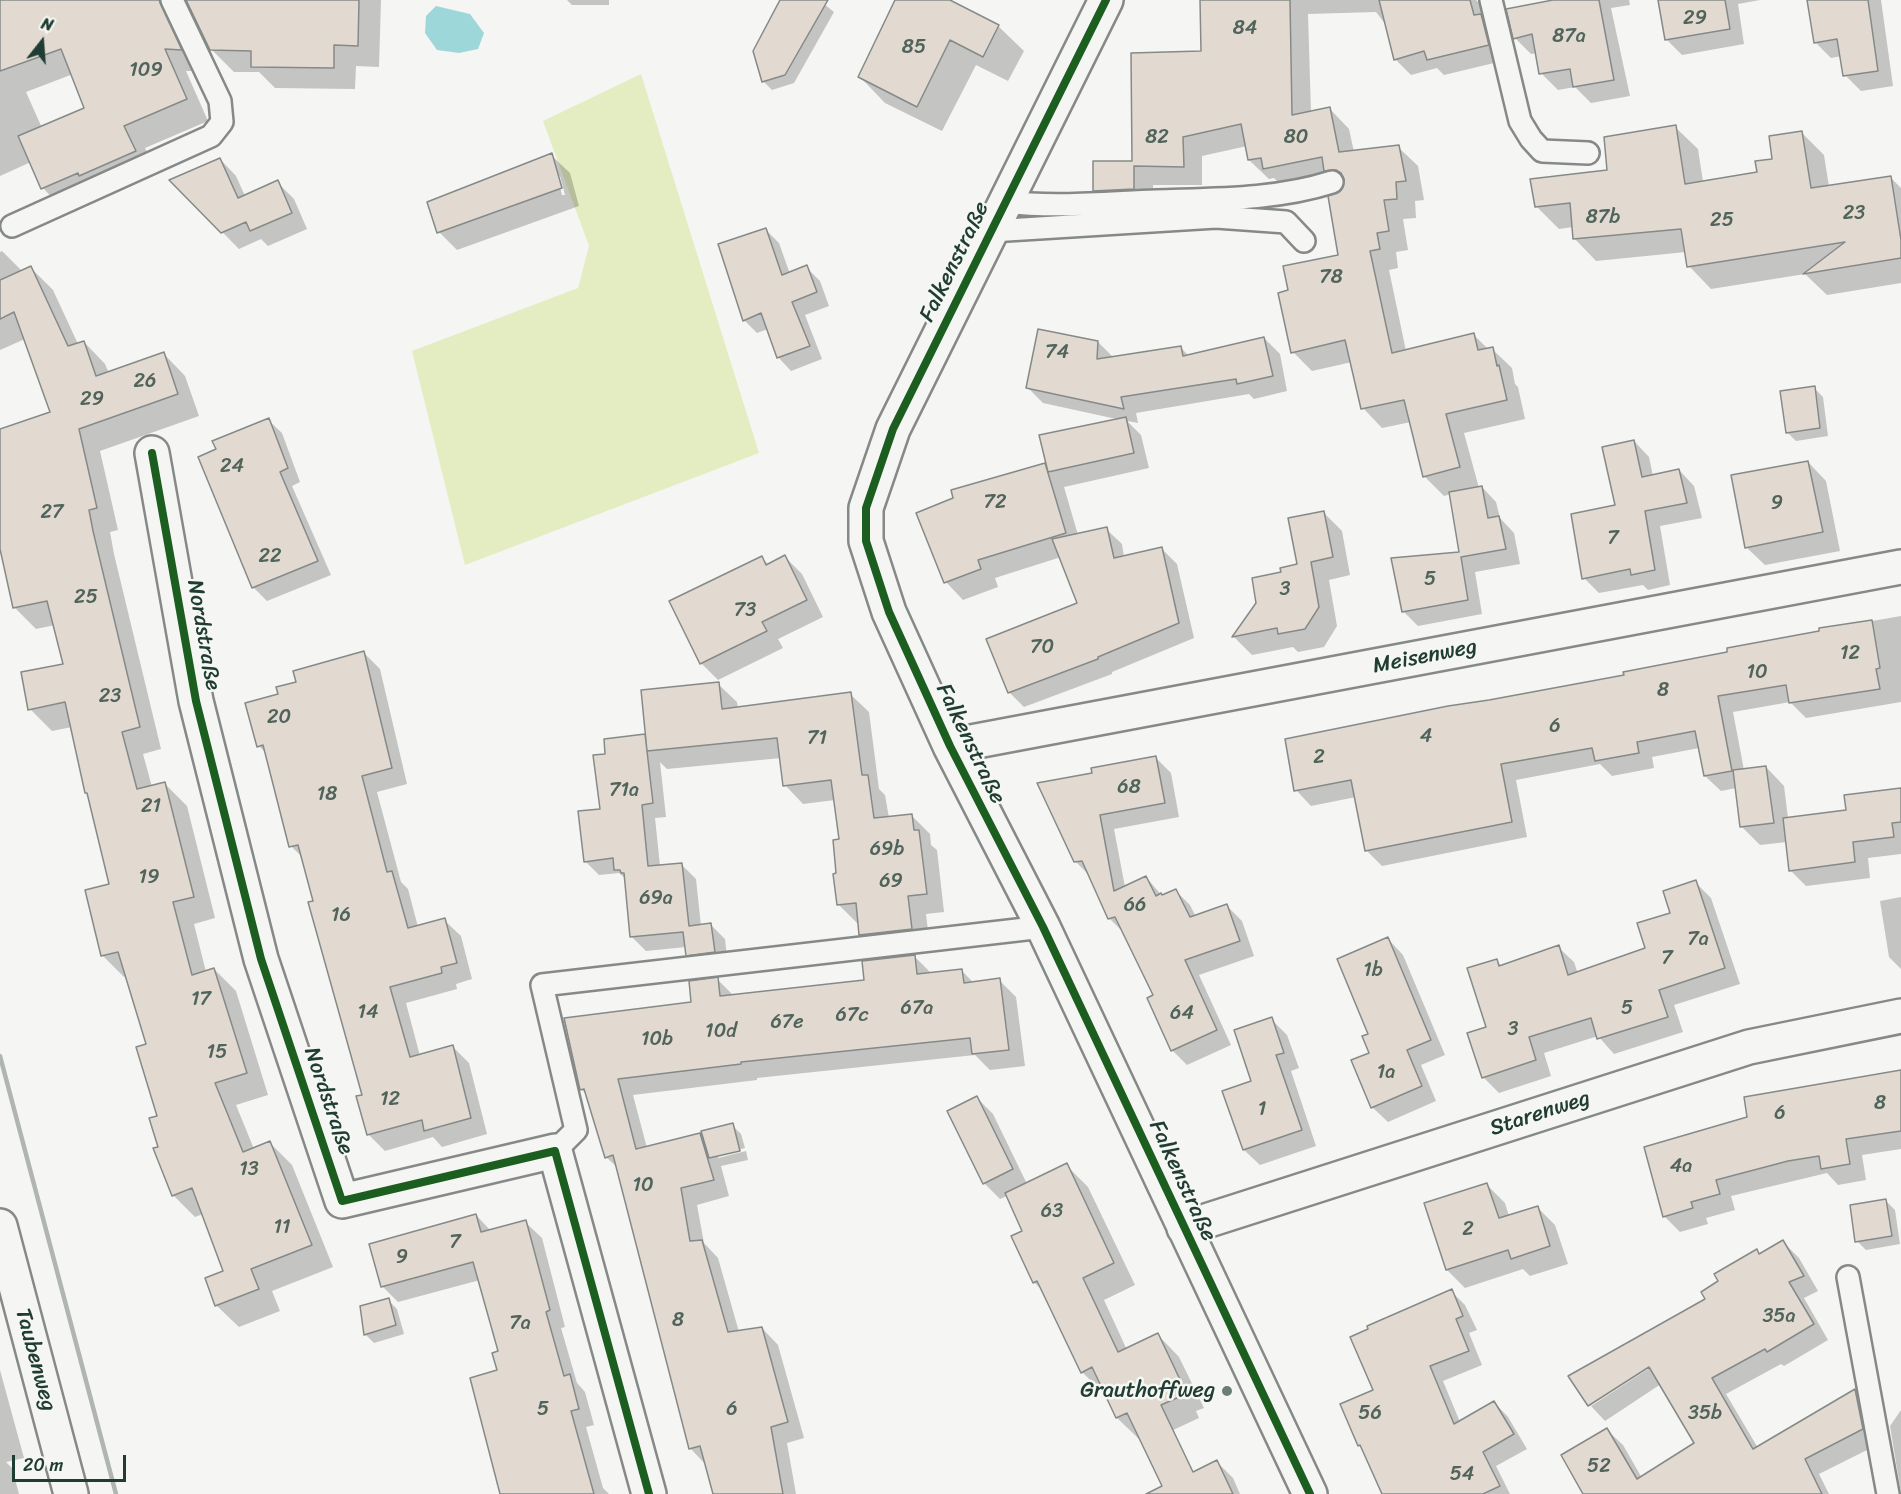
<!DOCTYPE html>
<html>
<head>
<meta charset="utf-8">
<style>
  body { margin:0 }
  #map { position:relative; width:1901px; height:1494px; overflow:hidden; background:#f5f5f3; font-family:Sriracha,sans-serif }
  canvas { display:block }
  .north { position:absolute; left:12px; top:12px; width:60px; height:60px; -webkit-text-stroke:4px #f6f6f2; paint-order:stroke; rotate:17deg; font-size:16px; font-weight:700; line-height:24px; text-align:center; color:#1f3d34 }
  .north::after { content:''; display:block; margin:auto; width:21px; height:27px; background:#1f3d34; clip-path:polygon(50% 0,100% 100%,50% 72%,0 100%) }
  .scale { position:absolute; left:12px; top:1455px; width:114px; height:27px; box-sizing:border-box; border:3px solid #1f3d34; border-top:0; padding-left:8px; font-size:18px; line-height:21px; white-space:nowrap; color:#1f3d34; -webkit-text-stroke:4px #f6f6f2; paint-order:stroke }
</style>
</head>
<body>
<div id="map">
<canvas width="1901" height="1494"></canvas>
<div class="north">N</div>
<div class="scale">20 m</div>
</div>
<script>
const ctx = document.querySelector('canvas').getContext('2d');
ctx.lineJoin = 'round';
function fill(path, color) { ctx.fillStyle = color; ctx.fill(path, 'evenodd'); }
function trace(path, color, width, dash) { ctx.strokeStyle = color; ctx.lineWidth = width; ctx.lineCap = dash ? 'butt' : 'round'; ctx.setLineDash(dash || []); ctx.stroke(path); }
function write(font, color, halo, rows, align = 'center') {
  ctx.font = font + ' Sriracha,sans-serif'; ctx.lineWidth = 5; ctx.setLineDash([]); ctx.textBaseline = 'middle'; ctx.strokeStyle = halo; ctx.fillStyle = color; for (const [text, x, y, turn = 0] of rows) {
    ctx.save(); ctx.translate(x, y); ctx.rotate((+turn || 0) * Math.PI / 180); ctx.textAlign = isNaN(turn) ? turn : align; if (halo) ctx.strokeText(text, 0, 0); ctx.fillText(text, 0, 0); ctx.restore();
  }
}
fill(new Path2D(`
  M 641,74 L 759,453 L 465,565 L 412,351 L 578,288 L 589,246 L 543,121 Z`), '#e4edc2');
fill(new Path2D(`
  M 436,6 L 470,14 L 484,33 L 478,49 L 459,53 L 437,50 L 425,33 L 426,16 Z`), '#9ed7da');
fill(new Path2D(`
  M 0,0 L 381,0 L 379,67 L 356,66 L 355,89 L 275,88 L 259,72 L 234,72 L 211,49 L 192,10 L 189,10 L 183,15 L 202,71 L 186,71 L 208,121 L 145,148 L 157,173 L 102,197 L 100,195 L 64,210 L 43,188 L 31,162 L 0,176 ZM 73,74 L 86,108 L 42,128 L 26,92 Z
  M 567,0 L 609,0 L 609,5 L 572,5 Z
  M 782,0 L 819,0 L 834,12 L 794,83 L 772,90 L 763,81 Z
  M 897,0 L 947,0 L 998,26 L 1024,51 L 1008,81 L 976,65 L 942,131 L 885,103 L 860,77 Z
  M 1201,0 L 1476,0 L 1482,6 L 1494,63 L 1444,75 L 1437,68 L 1411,75 L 1395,59 L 1386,25 L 1376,12 L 1308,14 L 1311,113 L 1330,109 L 1349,129 L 1354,152 L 1398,147 L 1418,166 L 1424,200 L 1415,201 L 1416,218 L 1403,219 L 1408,250 L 1396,252 L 1398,268 L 1389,270 L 1406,351 L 1474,335 L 1488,349 L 1492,349 L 1512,368 L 1515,384 L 1518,387 L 1525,419 L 1464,433 L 1479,488 L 1482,487 L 1496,502 L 1500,518 L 1514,533 L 1520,564 L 1475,572 L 1482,614 L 1418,626 L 1403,611 L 1461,553 L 1451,494 L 1444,496 L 1424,476 L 1411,422 L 1382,428 L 1363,408 L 1352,362 L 1312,371 L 1293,352 L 1290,291 L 1340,256 L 1344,188 L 1333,178 L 1284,188 L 1274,178 L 1269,179 L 1249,160 L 1247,146 L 1202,156 L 1202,185 L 1153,185 L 1153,208 L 1114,210 L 1095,191 L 1134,162 L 1202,52 Z
  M 1561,0 L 1629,0 L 1630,5 L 1611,8 L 1630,96 L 1591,103 L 1575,87 L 1558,90 L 1541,73 L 1537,53 L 1531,54 L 1515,38 Z
  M 1660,0 L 1760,0 L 1738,4 L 1744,44 L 1682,55 L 1666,39 Z
  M 1809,0 L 1881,0 L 1893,86 L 1861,91 L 1845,75 L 1842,56 L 1831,58 L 1815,42 Z
  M 1675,127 L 1698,149 L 1703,182 L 1759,173 L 1802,133 L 1824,155 L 1829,187 L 1890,177 L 1901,188 L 1901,283 L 1827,295 L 1805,274 L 1711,289 L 1689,266 L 1686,252 L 1596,261 L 1574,238 L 1573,227 L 1559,229 L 1536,206 L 1609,171 Z
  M 551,155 L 570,173 L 579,206 L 457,250 L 439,232 ZM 557,176 L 560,176 L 565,195 L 562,195 Z
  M 220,159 L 236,176 L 245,196 L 277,182 L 294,199 L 307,229 L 268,246 L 261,239 L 239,249 L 172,181 Z
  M 766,230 L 779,243 L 790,274 L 806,267 L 820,281 L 829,306 L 805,315 L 822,359 L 791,371 L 778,357 L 768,329 L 757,333 L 744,320 Z
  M 2,251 L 23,272 L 31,268 L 53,290 L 78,344 L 84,342 L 105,364 L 109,373 L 164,354 L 185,376 L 199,416 L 100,451 L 118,530 L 110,532 L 114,554 L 161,749 L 143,754 L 152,787 L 165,784 L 187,806 L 215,918 L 194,924 L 206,972 L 214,969 L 236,991 L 268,1095 L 236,1105 L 254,1149 L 270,1143 L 292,1165 L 333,1267 L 272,1291 L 280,1311 L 239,1327 L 217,1306 L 206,1279 L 225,1272 L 203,1214 L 195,1217 L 173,1195 L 160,1148 L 159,1117 L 148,1045 L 127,976 L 124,977 L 102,955 L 111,886 L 72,727 L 52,731 L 30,709 L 65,665 L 55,625 L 36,629 L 14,607 L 0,544 L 0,451 L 52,413 L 25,339 L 0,350 L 0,252 Z
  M 1264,338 L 1280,354 L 1287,391 L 1254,399 L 1249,394 L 1136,413 L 1138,423 L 1127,421 L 1141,435 L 1149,468 L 1064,487 L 1078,535 L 1106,529 L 1122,544 L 1124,557 L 1162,549 L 1177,564 L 1194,638 L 1112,672 L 1112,674 L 1024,707 L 1009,692 L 1079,604 L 1061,557 L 995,578 L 998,587 L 963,600 L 946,582 L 1045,465 L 1049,469 L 1121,420 L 1043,403 L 1027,387 L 1098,342 L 1114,358 L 1181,348 L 1189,356 Z
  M 1814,388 L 1823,397 L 1828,436 L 1796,441 L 1787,432 Z
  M 268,420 L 282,433 L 300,482 L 292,486 L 331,575 L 267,601 L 254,588 L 200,458 L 218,450 Z
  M 1634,441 L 1649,457 L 1653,476 L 1679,470 L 1694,486 L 1702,518 L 1660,526 L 1670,585 L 1648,590 L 1643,585 L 1599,593 L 1584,578 L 1617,507 Z
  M 1808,462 L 1826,481 L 1840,551 L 1765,565 L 1746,547 Z
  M 1324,513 L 1342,531 L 1350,575 L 1329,580 L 1337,626 L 1324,647 L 1298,652 L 1293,647 L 1252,655 L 1234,637 L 1258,603 L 1283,573 L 1299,565 Z
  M 785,557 L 802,574 L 823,617 L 778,639 L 783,648 L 718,680 L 701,663 L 762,558 L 769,565 Z
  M 1901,616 L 1901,702 L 1806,718 L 1790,702 L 1733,712 L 1744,770 L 1766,767 L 1784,786 L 1788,818 L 1848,811 L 1901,790 L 1901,854 L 1868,858 L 1870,878 L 1806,886 L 1790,870 L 1787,842 L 1760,845 L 1741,826 L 1736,788 L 1721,791 L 1705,776 L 1699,748 L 1652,757 L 1654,768 L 1612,776 L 1600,764 L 1516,780 L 1527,837 L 1382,866 L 1366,850 L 1356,797 L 1311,806 L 1296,790 L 1626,676 L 1821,633 L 1820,630 Z
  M 364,653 L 380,669 L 407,784 L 377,792 L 401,882 L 408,889 L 418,927 L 444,920 L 461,936 L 472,979 L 456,984 L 457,989 L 406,1003 L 420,1056 L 453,1047 L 469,1063 L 487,1134 L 442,1147 L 433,1137 L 385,1151 L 369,1135 L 358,1097 L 364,1096 L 304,859 L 291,846 L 266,753 L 259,746 L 280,695 L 298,683 Z
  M 718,684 L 737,702 L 738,709 L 850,694 L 869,712 L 879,789 L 885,795 L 889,818 L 912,816 L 930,834 L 931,845 L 937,850 L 944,912 L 926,914 L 930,947 L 879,953 L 861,935 L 860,923 L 857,923 L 839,905 L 838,874 L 841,840 L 835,800 L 803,804 L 785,785 L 781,758 L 667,769 L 660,762 L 666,817 L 655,818 L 660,866 L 681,864 L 696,879 L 701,926 L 711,925 L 725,939 L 728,966 L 702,969 L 687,955 L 686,947 L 646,951 L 632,937 L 626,879 L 619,873 L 599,875 L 585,861 L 601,810 L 607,755 L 644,736 L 648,739 Z
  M 1156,758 L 1171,773 L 1179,817 L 1114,829 L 1125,887 L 1146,877 L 1163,897 L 1176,891 L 1190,905 L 1196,917 L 1227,906 L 1242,921 L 1254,956 L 1199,975 L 1231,1045 L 1187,1065 L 1172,1050 L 1155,996 L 1124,933 L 1109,918 L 1090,876 L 1075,861 L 1094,774 Z
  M 1695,882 L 1711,898 L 1740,984 L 1674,1005 L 1683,1032 L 1614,1054 L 1598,1036 L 1544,1053 L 1551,1076 L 1499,1093 L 1483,1077 L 1496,961 L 1502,966 L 1558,947 L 1574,962 L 1578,974 L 1646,949 Z
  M 1901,897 L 1901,969 L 1889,957 L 1880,901 Z
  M 1388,939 L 1403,955 L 1445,1055 L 1421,1065 L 1436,1101 L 1388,1122 L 1372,1107 L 1370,1034 Z
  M 914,956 L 931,973 L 962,971 L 974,983 L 999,980 L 1016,997 L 1025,1066 L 990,1070 L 975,1055 L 757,1078 L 757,1080 L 633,1095 L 647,1148 L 700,1134 L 705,1139 L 732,1125 L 741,1134 L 745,1148 L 718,1155 L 718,1158 L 746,1151 L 748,1160 L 721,1166 L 729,1196 L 697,1205 L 704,1243 L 718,1258 L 739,1332 L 762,1328 L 778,1345 L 804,1438 L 787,1443 L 796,1494 L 714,1494 L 707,1466 L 690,1448 L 618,1168 L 606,1157 L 588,1096 L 581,1089 L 693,1004 L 717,979 L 734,996 L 866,981 Z
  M 1271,1019 L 1287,1035 L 1299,1068 L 1291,1071 L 1316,1146 L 1260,1165 L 1244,1150 L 1253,1082 Z
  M 1901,1072 L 1901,1149 L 1862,1155 L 1866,1180 L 1838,1185 L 1827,1173 L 1731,1196 L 1735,1210 L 1706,1218 L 1708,1224 L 1680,1232 L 1664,1216 L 1645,1148 Z
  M 977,1098 L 993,1114 L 1027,1184 L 1066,1165 L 1088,1187 L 1135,1285 L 1104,1300 L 1127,1350 L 1158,1335 L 1179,1357 L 1204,1408 L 1196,1411 L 1199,1418 L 1171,1431 L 1160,1430 L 1139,1439 L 1117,1418 L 1105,1392 L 1103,1393 L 1082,1372 L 1044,1292 L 1034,1282 L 1013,1237 L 1024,1232 L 1007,1196 L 1000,1199 L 984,1183 Z
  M 1487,1185 L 1505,1203 L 1509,1216 L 1537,1207 L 1555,1225 L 1568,1264 L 1530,1276 L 1523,1269 L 1465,1288 L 1447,1270 L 1426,1204 Z
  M 1886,1201 L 1895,1210 L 1900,1244 L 1866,1250 L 1857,1241 Z
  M 476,1215 L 491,1231 L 525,1222 L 542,1238 L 565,1327 L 561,1328 L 577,1383 L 585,1392 L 594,1425 L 586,1427 L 603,1488 L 609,1494 L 502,1494 L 499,1371 L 500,1352 L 480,1280 L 398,1302 L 382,1286 Z
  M 1783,1242 L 1799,1258 L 1818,1291 L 1804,1298 L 1828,1340 L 1784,1366 L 1781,1364 L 1726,1394 L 1758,1448 L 1855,1391 L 1871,1407 L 1877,1445 L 1819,1474 L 1829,1494 L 1585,1494 L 1607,1430 L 1623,1445 L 1642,1478 L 1696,1443 L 1661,1384 L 1605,1421 L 1591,1406 L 1656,1364 L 1654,1362 L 1591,1403 L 1591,1406 L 1570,1376 L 1707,1300 L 1757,1251 L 1761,1255 Z
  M 1451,1291 L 1465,1305 L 1477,1330 L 1469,1333 L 1482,1365 L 1443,1381 L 1460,1422 L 1494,1402 L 1508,1417 L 1527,1449 L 1496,1466 L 1510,1494 L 1384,1494 L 1363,1449 L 1359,1445 L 1342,1404 L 1375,1390 Z
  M 388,1300 L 397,1309 L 404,1334 L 374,1343 L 365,1334 Z
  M 0,1370 L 24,1458 L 6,1462 L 12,1468 L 19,1494 L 0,1494 Z
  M 1901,1410 L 1901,1493 L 1890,1426 Z
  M 1217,1462 L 1233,1478 L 1240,1494 L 1189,1494 Z`), '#0003');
const building = new Path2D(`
  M 0,0 L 159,0 L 182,50 L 165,49 L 187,99 L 124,126 L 136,151 L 79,176 L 78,173 L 41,189 L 18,136 L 84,108 L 61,49 L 0,71 Z
  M 186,0 L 359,0 L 358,46 L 334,45 L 334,68 L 251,67 L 251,51 L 210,50 Z
  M 780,0 L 828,0 L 785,75 L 762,82 L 753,51 Z
  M 895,0 L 950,0 L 999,25 L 983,57 L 950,40 L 917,107 L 858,77 Z
  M 1200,0 L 1290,0 L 1292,115 L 1330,107 L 1339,152 L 1399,145 L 1406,181 L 1396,182 L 1397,199 L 1384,200 L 1389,231 L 1377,233 L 1380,249 L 1370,251 L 1392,353 L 1474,333 L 1478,350 L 1493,347 L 1497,366 L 1499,365 L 1507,400 L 1446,414 L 1460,467 L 1423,477 L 1404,400 L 1361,409 L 1345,340 L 1291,353 L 1278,293 L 1288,290 L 1283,266 L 1338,255 L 1328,196 L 1341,190 L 1344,179 L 1341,173 L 1336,170 L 1324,171 L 1322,157 L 1263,169 L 1261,158 L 1248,160 L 1241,124 L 1183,137 L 1184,167 L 1134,166 L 1134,189 L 1093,191 L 1093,161 L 1132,161 L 1131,53 L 1201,51 Z
  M 1379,0 L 1470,0 L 1474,15 L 1481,14 L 1489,45 L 1427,60 L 1424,51 L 1394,60 Z
  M 1553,0 L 1599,0 L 1614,80 L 1573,87 L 1570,69 L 1539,74 L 1532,34 L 1513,39 L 1506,9 Z
  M 1658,0 L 1725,0 L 1730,29 L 1665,40 Z
  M 1807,0 L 1868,0 L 1878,71 L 1843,76 L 1837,39 L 1814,43 Z
  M 1676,125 L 1685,184 L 1757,172 L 1755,161 L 1772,159 L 1769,136 L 1802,131 L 1811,188 L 1891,176 L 1901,240 L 1901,258 L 1803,274 L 1845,242 L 1687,267 L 1681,229 L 1573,239 L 1570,203 L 1535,207 L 1530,179 L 1607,170 L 1604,137 Z
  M 552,153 L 562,188 L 437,233 L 427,202 Z
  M 220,158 L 238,198 L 278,180 L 292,213 L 250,231 L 246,222 L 221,233 L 169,180 Z
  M 766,228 L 782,275 L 807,265 L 817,292 L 792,302 L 810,346 L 777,358 L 761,313 L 743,321 L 718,244 Z
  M 31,266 L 68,346 L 84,341 L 96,376 L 164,352 L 178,394 L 79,429 L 97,508 L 89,510 L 93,531 L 140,727 L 122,732 L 137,789 L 165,782 L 194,897 L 173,902 L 192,975 L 214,968 L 247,1073 L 215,1083 L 243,1152 L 270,1141 L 312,1245 L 251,1269 L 259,1289 L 215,1306 L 205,1278 L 223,1271 L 192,1188 L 172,1196 L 153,1148 L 158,1147 L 149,1118 L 157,1116 L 136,1047 L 146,1044 L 118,952 L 101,956 L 85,890 L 109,884 L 87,793 L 85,793 L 65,702 L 28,710 L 21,672 L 63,664 L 47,601 L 13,608 L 0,549 L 0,429 L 50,412 L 14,312 L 0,319 L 0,280 Z
  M 1038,329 L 1098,341 L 1097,359 L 1181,346 L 1183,356 L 1264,337 L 1273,376 L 1237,384 L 1236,379 L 1121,397 L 1124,409 L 1026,388 Z
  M 1815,386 L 1820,428 L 1786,433 L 1780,391 Z
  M 1126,417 L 1134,453 L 1048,472 L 1039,435 Z
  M 269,418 L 288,468 L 280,472 L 318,561 L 252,588 L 198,457 L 216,449 L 212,441 Z
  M 1634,440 L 1642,477 L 1679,469 L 1687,503 L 1645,511 L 1655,570 L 1631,575 L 1630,569 L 1582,579 L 1571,514 L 1615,505 L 1602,447 Z
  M 1808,461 L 1823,532 L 1745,548 L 1731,475 Z
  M 1045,463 L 1066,533 L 978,560 L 981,569 L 944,583 L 916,513 L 953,498 L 951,490 Z
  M 1482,486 L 1488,518 L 1499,516 L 1506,549 L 1461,557 L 1468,600 L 1402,612 L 1391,558 L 1459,552 L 1449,492 Z
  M 1324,511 L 1333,557 L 1311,562 L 1319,607 L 1305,629 L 1278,634 L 1277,628 L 1232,637 L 1256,603 L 1252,578 L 1281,572 L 1280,568 L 1297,564 L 1288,518 Z
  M 1107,527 L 1114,558 L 1162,547 L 1179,623 L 1098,657 L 1098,659 L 1008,693 L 986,639 L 1077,603 L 1052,539 Z
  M 785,555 L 807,600 L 762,622 L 767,631 L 700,664 L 669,601 L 762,556 L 766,565 Z
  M 1872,620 L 1880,668 L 1876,669 L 1880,689 L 1789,703 L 1786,685 L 1718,696 L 1732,771 L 1704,776 L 1695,731 L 1637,742 L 1639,753 L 1595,761 L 1592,748 L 1501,764 L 1512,822 L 1365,851 L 1351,780 L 1294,791 L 1285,739 L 1448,706 L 1489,700 L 1624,675 L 1623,672 L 1727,652 L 1727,648 L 1819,631 L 1819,628 Z
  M 364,651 L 392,768 L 362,776 L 387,872 L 392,871 L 408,928 L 445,918 L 457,963 L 441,967 L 442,973 L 390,987 L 410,1057 L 453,1045 L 471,1118 L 424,1131 L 422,1120 L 367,1135 L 356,1096 L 362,1095 L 308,902 L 313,901 L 298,845 L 289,847 L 263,745 L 257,747 L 245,703 L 278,694 L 276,687 L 296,682 L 293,671 Z
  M 719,682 L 722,709 L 851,692 L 862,775 L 868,775 L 874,818 L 912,814 L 914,830 L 919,830 L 927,894 L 908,896 L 912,929 L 859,935 L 856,903 L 837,905 L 833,874 L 836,873 L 833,840 L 839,839 L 831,780 L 783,786 L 777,738 L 647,751 L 641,690 Z
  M 645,734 L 653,803 L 642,805 L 648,866 L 682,863 L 689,926 L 711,923 L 715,952 L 686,956 L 683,932 L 630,937 L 624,873 L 621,873 L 620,870 L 614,870 L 613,858 L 584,862 L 578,811 L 600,809 L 593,755 L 605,754 L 604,739 Z
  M 1156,756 L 1165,803 L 1100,815 L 1114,891 L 1146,876 L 1156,896 L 1161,893 L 1162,895 L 1176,889 L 1190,917 L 1227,904 L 1240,941 L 1185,960 L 1217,1030 L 1171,1051 L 1147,998 L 1153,995 L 1115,917 L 1108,919 L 1082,861 L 1074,862 L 1037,783 L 1092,773 L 1091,768 Z
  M 1766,766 L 1774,823 L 1740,827 L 1733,770 Z
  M 1901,788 L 1901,822 L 1892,823 L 1894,837 L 1853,842 L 1855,862 L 1789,871 L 1783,818 L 1846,810 L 1844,795 Z
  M 1696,880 L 1725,968 L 1659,990 L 1668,1017 L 1597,1039 L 1591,1018 L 1529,1037 L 1536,1060 L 1482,1078 L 1467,1033 L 1486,1027 L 1467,968 L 1497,959 L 1499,966 L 1559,945 L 1568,975 L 1645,948 L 1637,923 L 1670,913 L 1663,891 Z
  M 1388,937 L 1431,1040 L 1407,1050 L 1422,1086 L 1371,1108 L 1351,1060 L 1369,1053 L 1362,1036 L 1368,1034 L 1337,959 Z
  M 915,955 L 917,974 L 962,969 L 964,983 L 1000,978 L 1009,1050 L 972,1054 L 970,1038 L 741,1062 L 741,1064 L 618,1079 L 636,1149 L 700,1133 L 714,1180 L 681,1188 L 690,1241 L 702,1240 L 728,1332 L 762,1327 L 788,1422 L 771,1427 L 783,1494 L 713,1494 L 700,1446 L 689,1449 L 613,1155 L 605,1158 L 584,1089 L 580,1090 L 564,1018 L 691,1002 L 689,981 L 718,977 L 720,996 L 864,980 L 862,961 Z
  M 1272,1017 L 1284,1053 L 1276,1055 L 1302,1130 L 1243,1150 L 1222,1091 L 1251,1081 L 1234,1030 Z
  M 1901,1070 L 1901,1131 L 1846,1139 L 1850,1164 L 1821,1169 L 1819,1156 L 1788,1161 L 1716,1180 L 1720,1194 L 1691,1202 L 1693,1208 L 1663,1217 L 1644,1147 L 1747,1117 L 1744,1097 Z
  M 977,1096 L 1013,1169 L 983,1184 L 947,1111 Z
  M 733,1123 L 740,1151 L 709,1158 L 701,1131 Z
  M 1067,1163 L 1114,1263 L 1083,1278 L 1118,1352 L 1158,1333 L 1183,1386 L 1175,1390 L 1179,1397 L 1161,1405 L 1193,1472 L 1217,1460 L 1233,1494 L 1146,1494 L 1162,1486 L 1127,1413 L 1116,1418 L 1092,1367 L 1081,1373 L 1037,1281 L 1033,1283 L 1011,1236 L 1022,1231 L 1005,1193 Z
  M 1487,1183 L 1499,1218 L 1538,1206 L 1550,1246 L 1511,1259 L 1508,1250 L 1446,1270 L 1424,1203 Z
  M 1886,1199 L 1892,1236 L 1855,1242 L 1850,1205 Z
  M 476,1214 L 481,1232 L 526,1220 L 550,1310 L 546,1312 L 564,1376 L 570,1374 L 579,1409 L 571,1411 L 594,1494 L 500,1494 L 470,1378 L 497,1370 L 492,1353 L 498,1351 L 473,1262 L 381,1287 L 369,1244 Z
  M 1783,1240 L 1804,1276 L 1789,1282 L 1814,1324 L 1767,1352 L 1765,1349 L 1712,1378 L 1753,1449 L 1855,1389 L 1863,1429 L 1805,1459 L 1822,1494 L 1583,1494 L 1561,1455 L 1607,1428 L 1637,1479 L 1694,1443 L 1649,1367 L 1588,1406 L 1568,1376 L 1705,1299 L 1701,1292 L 1718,1281 L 1714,1274 L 1757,1249 L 1759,1254 Z
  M 1452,1289 L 1463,1316 L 1456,1319 L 1469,1351 L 1430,1366 L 1454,1424 L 1494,1401 L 1514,1434 L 1483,1452 L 1500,1486 L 1483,1494 L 1382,1494 L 1360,1445 L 1358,1446 L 1340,1404 L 1373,1390 L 1350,1337 L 1368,1329 L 1367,1326 Z
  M 389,1298 L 396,1325 L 364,1335 L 360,1306 Z`);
fill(building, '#e2dad1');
trace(building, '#858a88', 1.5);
const service = new Path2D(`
  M 1491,0 L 1520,121 L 1531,139 L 1542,151 L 1588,153
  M 1005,202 C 1055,208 1105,203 1156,201 C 1214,199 1276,200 1332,182
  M 12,226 L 211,136 L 222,122 L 220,101 L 172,0
  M 991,231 L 1216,217 L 1286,222 L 1304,241
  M 555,1151 L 576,1130 L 542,985 L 1043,927
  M 1848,1277 L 1888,1494`);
const minor = new Path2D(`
  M 1106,0 L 893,429 L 866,508 L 866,541 L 889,612 L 950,746 L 1043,927 L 1310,1494
  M 152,453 L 196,701 L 261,959 L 342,1201 L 555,1151 L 649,1494
  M 950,746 L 1901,567
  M 0,1226 L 71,1494
  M 1184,1228 L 1749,1047 L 1901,1016`);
trace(service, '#858a88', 26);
trace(minor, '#858a88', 38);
trace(service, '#f5f5f3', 21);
trace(minor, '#f5f5f3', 33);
trace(new Path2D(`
  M 0,1056 L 116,1494`), '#b0b4b2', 4.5);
trace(new Path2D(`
  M 1106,0 L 893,429 L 866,508 L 866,541 L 889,612 L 950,746 L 1043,927 L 1310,1494
  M 152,453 L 196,701 L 261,959 L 342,1201 L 555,1151 L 649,1494`), '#1b5e20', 8);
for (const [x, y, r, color] of [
  [1227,1391,6,"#6a7d77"]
]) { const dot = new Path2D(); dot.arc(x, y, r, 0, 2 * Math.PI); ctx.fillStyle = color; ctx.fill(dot); trace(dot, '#f6f6f2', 2); }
write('20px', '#50645b', null, [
  ["29",1695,19],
  ["84",1245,29],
  ["87a",1569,37],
  ["85",914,48],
  ["109",146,71],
  ["82",1157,138],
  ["80",1296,138],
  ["23",1854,214],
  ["87b",1603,218],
  ["25",1722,221],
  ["78",1331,278],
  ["74",1057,353],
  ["26",145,382],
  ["29",92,400],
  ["24",232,467],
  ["72",995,503],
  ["9",1777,504],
  ["27",52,513],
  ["7",1613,539],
  ["22",270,557],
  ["5",1430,580],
  ["3",1285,590],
  ["25",86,598],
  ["73",745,611],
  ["70",1042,648],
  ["12",1850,654],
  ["10",1757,673],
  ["8",1663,691],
  ["23",110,697],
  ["20",279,718],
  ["6",1555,727],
  ["4",1426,737],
  ["71",817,739],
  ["2",1319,758],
  ["68",1129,788],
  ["71a",624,791],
  ["18",327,795],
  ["21",151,807],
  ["69b",887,850],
  ["19",149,878],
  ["69",891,882],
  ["69a",656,899],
  ["66",1135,906],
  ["16",341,916],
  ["7a",1698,940],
  ["7",1667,959],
  ["1b",1373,971],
  ["17",201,1000],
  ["67a",917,1009],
  ["5",1627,1009],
  ["14",368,1013],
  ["64",1182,1014],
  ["67c",852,1016],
  ["67e",787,1023],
  ["3",1513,1030],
  ["10d",721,1032],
  ["10b",657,1040],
  ["15",217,1053],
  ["1a",1386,1073],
  ["12",390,1100],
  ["8",1880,1104],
  ["1",1262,1110],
  ["6",1780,1114],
  ["4a",1681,1167],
  ["13",249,1170],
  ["10",643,1186],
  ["63",1052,1212],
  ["11",282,1228],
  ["2",1468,1230],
  ["7",455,1243],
  ["9",402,1258],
  ["35a",1779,1317],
  ["8",678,1321],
  ["7a",520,1324],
  ["5",543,1410],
  ["6",732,1410],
  ["56",1370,1414],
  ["35b",1705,1414],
  ["52",1599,1467],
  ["54",1462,1475]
]);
write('22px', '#1f3d34', '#f6f6f2', [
  ["Falkenstraße",955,262,-64],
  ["Nordstraße",203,635,80],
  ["Meisenweg",1425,657,-11],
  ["Falkenstraße",970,744,64],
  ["Nordstraße",328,1101,71],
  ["Starenweg",1540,1114,-18],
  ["Falkenstraße",1182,1181,65],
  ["Taubenweg",35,1360,75]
]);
write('22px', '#1f3d34', '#f6f6f2', [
  ["Grauthoffweg",1215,1391]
], 'right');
</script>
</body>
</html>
